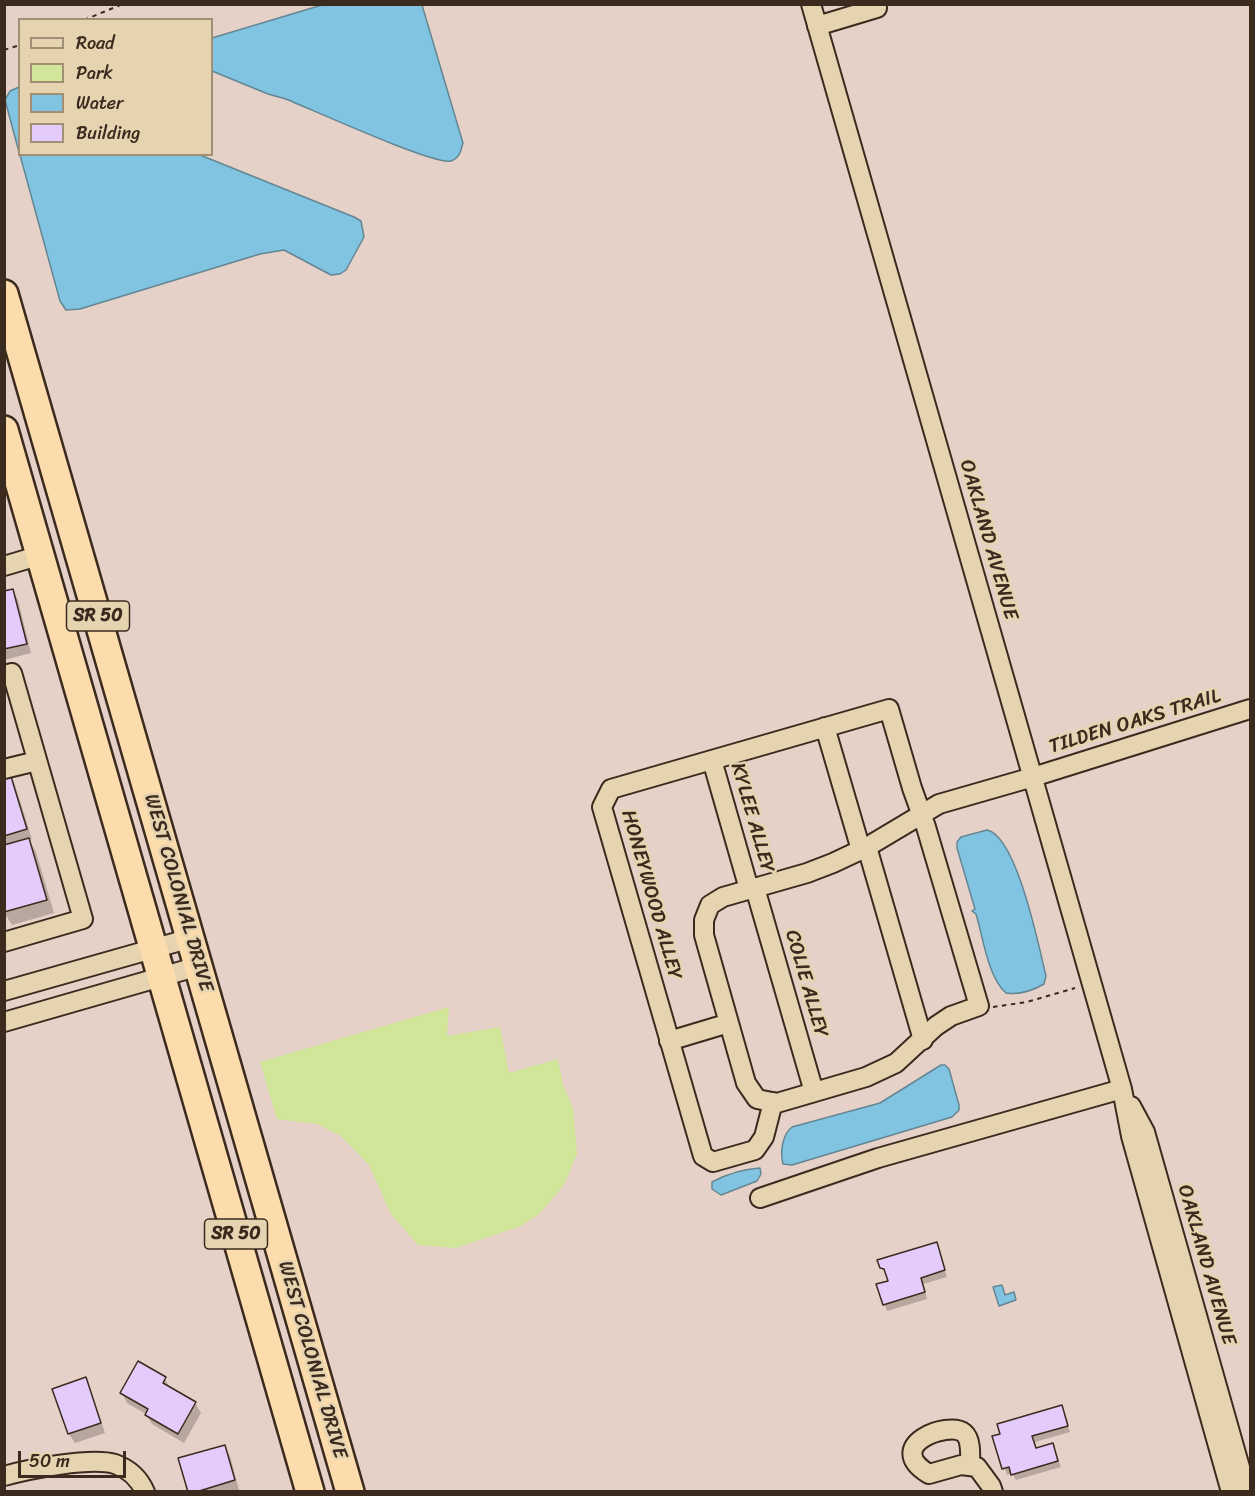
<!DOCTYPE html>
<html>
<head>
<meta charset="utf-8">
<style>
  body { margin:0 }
  #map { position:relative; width:1255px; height:1496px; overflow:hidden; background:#e5d1c7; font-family:Sriracha,sans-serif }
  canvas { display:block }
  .frame { position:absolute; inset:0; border:6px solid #3b2a1e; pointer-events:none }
  .legend { position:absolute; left:18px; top:18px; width:195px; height:138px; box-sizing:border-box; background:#e6d4b1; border:2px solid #a29076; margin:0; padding:8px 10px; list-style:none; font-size:18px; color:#3b2a1e }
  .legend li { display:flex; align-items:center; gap:12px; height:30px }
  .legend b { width:30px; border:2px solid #a29076 }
  .scale { position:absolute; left:18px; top:1451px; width:108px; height:27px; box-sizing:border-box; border:3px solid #3b2a1e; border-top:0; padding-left:8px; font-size:18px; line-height:21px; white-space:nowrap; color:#3b2a1e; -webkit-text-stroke:4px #e6d4b1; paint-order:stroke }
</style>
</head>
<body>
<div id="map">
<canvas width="1255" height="1496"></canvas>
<div class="frame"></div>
<ul class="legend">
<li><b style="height:8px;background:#e6d4b1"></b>Road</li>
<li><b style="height:16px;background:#d2e69a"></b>Park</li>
<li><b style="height:16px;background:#80c4e1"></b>Water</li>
<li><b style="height:16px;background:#e3cbfb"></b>Building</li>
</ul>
<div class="scale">50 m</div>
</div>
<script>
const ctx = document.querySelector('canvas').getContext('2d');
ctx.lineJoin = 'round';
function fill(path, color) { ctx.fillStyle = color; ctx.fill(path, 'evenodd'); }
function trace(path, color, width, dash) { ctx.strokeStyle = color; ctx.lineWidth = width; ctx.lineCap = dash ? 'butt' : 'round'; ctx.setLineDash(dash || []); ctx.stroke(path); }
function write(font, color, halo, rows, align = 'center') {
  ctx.font = font + ' Sriracha,sans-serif'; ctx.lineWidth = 5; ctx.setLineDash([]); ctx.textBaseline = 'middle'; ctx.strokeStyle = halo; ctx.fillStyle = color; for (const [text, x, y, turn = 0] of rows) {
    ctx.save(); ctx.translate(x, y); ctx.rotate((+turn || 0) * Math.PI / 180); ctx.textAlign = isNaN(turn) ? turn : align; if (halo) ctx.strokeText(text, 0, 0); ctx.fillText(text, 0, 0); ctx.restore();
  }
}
fill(new Path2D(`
  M 449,1007 L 447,1036 L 500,1027 L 509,1073 L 558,1059 L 563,1085 L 573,1108 L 577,1154 L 564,1185 L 539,1214 L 521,1226 L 456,1248 L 418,1245 L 391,1214 L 369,1165 L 341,1136 L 317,1124 L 277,1119 L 260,1062 Z`), '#d2e69a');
const water = new Path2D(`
  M 322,5 L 422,5 L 463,143 C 461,150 460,158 451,161 C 433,165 311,109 286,99 L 268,94 L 212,71 L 212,38 Z
  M 19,87 L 20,87 L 19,152 L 5,100 L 10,91 Z
  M 20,155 L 200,155 L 354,217 L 361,221 L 364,237 L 346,270 L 340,274 L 331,275 L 284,250 L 260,254 L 80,309 L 66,310 L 60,301 Z
  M 987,830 C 1017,836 1039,948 1046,976 L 1044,984 C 1032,991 1019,995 1006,993 C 988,978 983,937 976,914 L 972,911 L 975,909 L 957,848 L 957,842 L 961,837 Z
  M 941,1065 L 945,1065 L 949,1069 L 959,1105 L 959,1110 L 952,1117 L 792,1165 L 783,1164 C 780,1152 782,1135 792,1127 L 880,1103 Z
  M 760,1168 L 761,1174 L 757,1181 L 721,1195 L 712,1189 L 712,1182 C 727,1174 743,1169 760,1168 Z
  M 1002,1285 L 1005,1295 L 1014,1292 L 1016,1300 L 999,1306 L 993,1287 Z`);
fill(water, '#80c4e1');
trace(water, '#648693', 1.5);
fill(new Path2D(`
  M 13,591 L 18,600 L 31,653 L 4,660 L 4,593 Z
  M 9,772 L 14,782 L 32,839 L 29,840 L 36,852 L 54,913 L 12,925 L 4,912 L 4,774 Z
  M 936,1244 L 947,1277 L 923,1284 L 927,1299 L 887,1311 L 878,1285 L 889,1282 L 887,1275 L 882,1268 Z
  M 85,1379 L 90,1389 L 105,1433 L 75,1443 L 69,1434 L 54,1390 Z
  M 165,1379 L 170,1388 L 195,1403 L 201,1413 L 184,1443 L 152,1424 L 146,1414 L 127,1403 L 122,1393 Z
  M 1061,1407 L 1070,1432 L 1035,1442 L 1037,1449 L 1053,1445 L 1061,1467 L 1016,1480 L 1012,1473 L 1007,1475 L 994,1437 Z
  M 224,1447 L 230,1456 L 239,1490 L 189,1492 Z`), '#0003');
const building = new Path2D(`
  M 13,589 L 27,644 L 4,649 L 4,591 Z
  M 9,770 L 27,829 L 4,836 L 4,772 Z
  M 29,838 L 47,900 L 4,912 L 4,845 Z
  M 937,1242 L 945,1270 L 921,1278 L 925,1292 L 883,1305 L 876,1284 L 888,1281 L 884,1269 L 880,1268 L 877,1260 Z
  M 138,1361 L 166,1377 L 163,1383 L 196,1402 L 178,1434 L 145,1415 L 148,1409 L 120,1393 Z
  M 86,1377 L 101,1423 L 68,1434 L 52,1389 Z
  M 1062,1405 L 1068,1426 L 1032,1436 L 1036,1448 L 1053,1443 L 1058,1461 L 1011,1475 L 1009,1467 L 1002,1469 L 992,1436 L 1000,1434 L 997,1424 Z
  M 225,1445 L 235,1480 L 196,1492 L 188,1492 L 178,1458 Z`);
fill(building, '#e3cbfb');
trace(building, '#3b2a1e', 1.5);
const minor = new Path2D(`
  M 811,4 L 1122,1089 L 1131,1136 L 1231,1492
  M 817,26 L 877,8
  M 4,566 L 41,555
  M 4,675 L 12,673 L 83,919 L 4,942
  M 825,727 L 861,850
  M 712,760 L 749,889
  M 4,769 L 37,761
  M 867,847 L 923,1040
  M 755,888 L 814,1092
  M 4,991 L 191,938
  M 4,1022 L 199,966
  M 669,1041 L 729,1023
  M 773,1102 L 764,1137 L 755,1150 L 713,1162 L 703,1156 L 602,807 L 611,789 L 889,709 L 912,788 L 926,827 L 979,1006 L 951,1016 L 936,1026 L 896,1063 L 866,1077 L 777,1103 L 757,1099 L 746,1083 L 704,935 L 704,920 L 710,905 L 723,897 L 807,873 L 833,863 L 867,847 L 939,804 L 1033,777 L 1250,709
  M 1131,1106 L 1145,1132 L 1247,1492
  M 760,1198 L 878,1158 L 1122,1089
  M 970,1466 C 970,1457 972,1440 964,1433 C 948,1420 882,1446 929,1474 L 961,1465 L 977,1467 L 991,1486 L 993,1492
  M 4,1476 C 29,1469 91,1457 115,1464 C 129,1469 139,1478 145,1492`);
const highway = new Path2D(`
  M 4,294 L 350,1492
  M 4,430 L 310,1492`);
trace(minor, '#3b2a1e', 22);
trace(highway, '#3b2a1e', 32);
trace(new Path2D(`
  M 84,20 L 123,4
  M 4,50 L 20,45
  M 993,1007 L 1027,1002 L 1075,988`), '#3b2a1e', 2, [4.5, 4.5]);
trace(minor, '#e6d4b1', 18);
trace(highway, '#fcdcac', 27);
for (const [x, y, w] of [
  [98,616,63],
  [236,1234,63]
]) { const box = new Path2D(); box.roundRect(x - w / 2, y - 15, w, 30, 4.5); ctx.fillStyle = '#e6d4b1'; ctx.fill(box); trace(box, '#3b2a1e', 1.5); }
write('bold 18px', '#3b2a1e', null, [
  ["SR 50",98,616],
  ["SR 50",236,1234]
]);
write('20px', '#3b2a1e', '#e6d4b1', [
  ["OAKLAND AVENUE",988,540,74],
  ["TILDEN OAKS TRAIL",1135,722,-17],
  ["KYLEE ALLEY",752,818,74],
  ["WEST COLONIAL DRIVE",178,893,74],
  ["HONEYWOOD ALLEY",651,895,74],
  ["COLIE ALLEY",806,984,74],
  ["OAKLAND AVENUE",1206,1265,74],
  ["WEST COLONIAL DRIVE",312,1360,74]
]);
</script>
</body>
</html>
